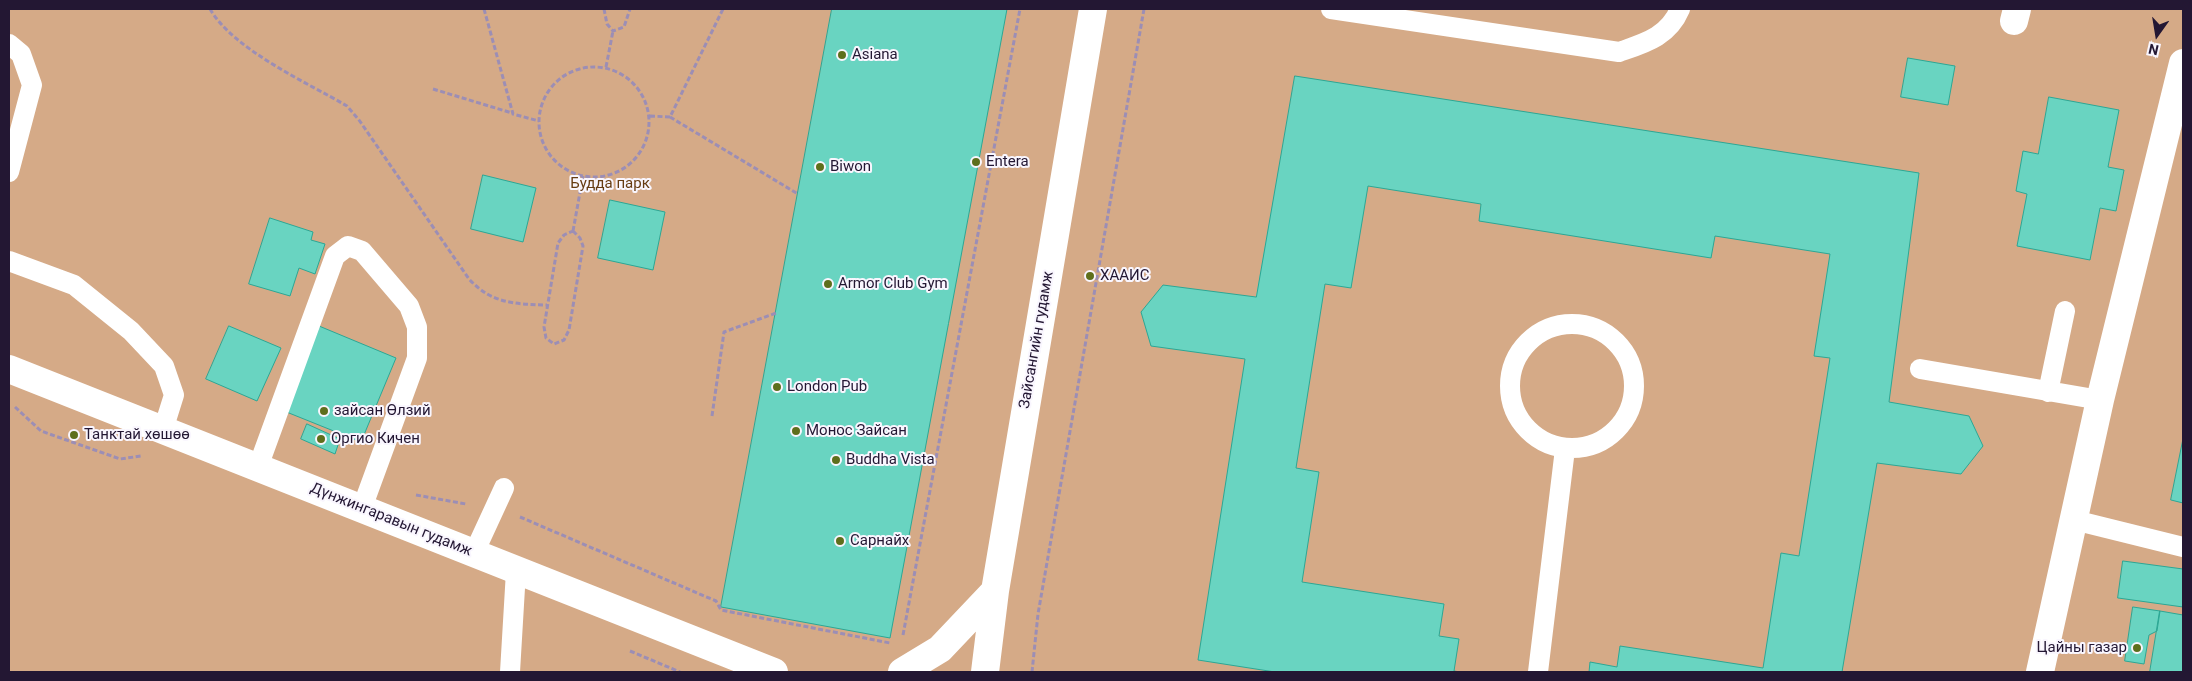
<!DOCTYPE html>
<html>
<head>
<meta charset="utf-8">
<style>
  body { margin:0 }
  #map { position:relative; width:2192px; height:681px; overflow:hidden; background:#ddcdfb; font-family:Roboto,sans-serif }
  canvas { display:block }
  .frame { position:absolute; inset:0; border:10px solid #231733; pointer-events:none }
  .north { position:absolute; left:2132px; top:10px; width:50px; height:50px; -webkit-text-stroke:4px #f9f6fe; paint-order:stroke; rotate:193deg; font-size:14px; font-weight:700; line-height:20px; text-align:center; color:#231733 }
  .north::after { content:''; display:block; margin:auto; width:18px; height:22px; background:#231733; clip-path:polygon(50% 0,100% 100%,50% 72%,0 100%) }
</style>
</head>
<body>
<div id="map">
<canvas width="2192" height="681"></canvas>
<div class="frame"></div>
<div class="north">N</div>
</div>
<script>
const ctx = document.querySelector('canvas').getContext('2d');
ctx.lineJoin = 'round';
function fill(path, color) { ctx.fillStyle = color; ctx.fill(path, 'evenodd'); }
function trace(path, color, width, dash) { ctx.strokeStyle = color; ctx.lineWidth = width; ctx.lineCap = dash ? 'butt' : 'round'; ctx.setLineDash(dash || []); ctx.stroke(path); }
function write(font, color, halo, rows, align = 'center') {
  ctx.font = font + ' Roboto,sans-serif'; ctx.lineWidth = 4; ctx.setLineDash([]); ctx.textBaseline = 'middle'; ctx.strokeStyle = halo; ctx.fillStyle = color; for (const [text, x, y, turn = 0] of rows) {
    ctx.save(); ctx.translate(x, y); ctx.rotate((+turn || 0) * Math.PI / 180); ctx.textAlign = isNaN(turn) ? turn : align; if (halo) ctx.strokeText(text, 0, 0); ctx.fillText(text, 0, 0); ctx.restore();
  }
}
fill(new Path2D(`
  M 9,9 L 2183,9 L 2183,672 L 9,672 Z`), '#d5aa87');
const building = new Path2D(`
  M 832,9 L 1007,9 L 890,638 L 721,607 Z
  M 1908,58 L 1955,66 L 1948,105 L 1901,97 Z
  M 1295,76 L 1919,173 L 1889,402 L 1969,416 L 1983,446 L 1961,474 L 1877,463 L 1842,672 L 1589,672 L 1590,662 L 1617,667 L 1620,646 L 1763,668 L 1781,553 L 1799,556 L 1830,358 L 1814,356 L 1830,254 L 1715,236 L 1711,258 L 1479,221 L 1481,204 L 1368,186 L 1351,288 L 1325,284 L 1296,468 L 1319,472 L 1302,582 L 1444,604 L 1439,636 L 1459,639 L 1454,671 L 1460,672 L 1275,672 L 1198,660 L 1245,359 L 1151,346 L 1141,312 L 1163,285 L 1256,297 Z
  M 2049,97 L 2119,110 L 2108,167 L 2124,170 L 2116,211 L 2100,208 L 2090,260 L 2017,246 L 2027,194 L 2016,191 L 2023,151 L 2038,154 Z
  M 483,175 L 536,188 L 523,242 L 471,229 Z
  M 610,200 L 665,212 L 653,270 L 598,258 Z
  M 270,218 L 313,232 L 311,240 L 325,244 L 315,274 L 299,268 L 290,296 L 249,284 Z
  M 229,326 L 281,348 L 257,401 L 206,379 Z
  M 319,326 L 396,358 L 361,442 L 284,411 Z
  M 307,424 L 340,439 L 335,454 L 301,439 Z
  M 2183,439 L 2183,503 L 2171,500 Z
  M 2123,561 L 2183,569 L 2183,607 L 2118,598 Z
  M 2133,607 L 2160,611 L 2157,631 L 2149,635 L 2144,664 L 2125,661 Z
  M 2160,611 L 2183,615 L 2183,672 L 2150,672 Z`);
fill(building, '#69d4c1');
trace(building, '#2ca795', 1);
trace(new Path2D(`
  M 210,9 C 234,50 306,82 347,106 L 359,120 L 469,279 C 492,304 515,304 547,305
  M 484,9 L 513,114 L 539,121
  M 604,9 L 607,24 L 613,31 L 624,27 L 630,9
  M539 122a55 55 0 1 1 110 0a55 55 0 1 1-110 0Z
  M 606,67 L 613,31
  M 433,89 L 512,113
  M 650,116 L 670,117 L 723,9
  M 670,117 L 798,194
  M 573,231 L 580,238 L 583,246 L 569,330 L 564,340 L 554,344 L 546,338 L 544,327 L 558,243 L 564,235 Z
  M 573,231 L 583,176
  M 15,407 L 41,431 L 120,459 L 141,456
  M 712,416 L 724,332 L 776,313
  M 416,495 L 466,504
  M 520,517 L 716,601 L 721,610 L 890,643
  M 903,635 L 1020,9
  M 630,651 L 680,672
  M 1032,672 L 1038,614 L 1144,9`), '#9c8eb5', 3, [5, 2.5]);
trace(new Path2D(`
  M 1331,9 L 1619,52 C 1645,43 1668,37 1680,9
  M 9,44 L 21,54 L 32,85 L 9,172
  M 9,261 L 74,285 L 131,331 L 164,366 L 174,395 L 163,430
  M1510 386a62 62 0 1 1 124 0a62 62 0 1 1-124 0Z
  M 1920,369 L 2100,400
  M 2048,392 L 2065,311
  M 258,467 L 335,256 L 348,246 L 362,251 L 409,306 L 417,327 L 417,358 L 362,508
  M 2074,520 L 2183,547
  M 474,553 L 504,488
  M 510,672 L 516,571
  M 1538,672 L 1565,449`), '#fff', 20);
trace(new Path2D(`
  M 2014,21 L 2017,9
  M 2040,672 L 2100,400 L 2183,63`), '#fff', 28);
trace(new Path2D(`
  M 9,369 L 774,672
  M 902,672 L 940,649 L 995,591
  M 985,672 L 995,591 L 1093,9`), '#fff', 28);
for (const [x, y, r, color] of [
  [842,55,5,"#5e6f1c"],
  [976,162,5,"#5e6f1c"],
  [820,167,5,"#5e6f1c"],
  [1090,276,5,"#5e6f1c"],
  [828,284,5,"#5e6f1c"],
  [777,387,5,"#5e6f1c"],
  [324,411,5,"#5e6f1c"],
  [796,431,5,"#5e6f1c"],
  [74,435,5,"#5e6f1c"],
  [321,439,5,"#5e6f1c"],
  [836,460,5,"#5e6f1c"],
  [840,541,5,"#5e6f1c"],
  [2137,648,5,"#5e6f1c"]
]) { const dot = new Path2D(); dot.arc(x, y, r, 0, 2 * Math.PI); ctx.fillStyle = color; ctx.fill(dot); trace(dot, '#f9f6fe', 2); }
write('15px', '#231733', '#f9f6fe', [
  ["Asiana",852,55],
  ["Entera",986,162],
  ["Biwon",830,167],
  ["ХААИС",1100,276],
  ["Armor Club Gym",838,284],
  ["London Pub",787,387],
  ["зайсан Өлзий",334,411],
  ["Монос Зайсан",806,431],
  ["Танктай хөшөө",84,435],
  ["Оргио Кичен",331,439],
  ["Buddha Vista",846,460],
  ["Сарнайх",850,541],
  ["Цайны газар",2127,648,"right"]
], 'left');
write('15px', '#663c13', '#f9f6fe', [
  ["Будда парк",610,184]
]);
write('15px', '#231733', '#f9f6fe', [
  ["Зайсангийн гудамж",1037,340,-80],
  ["Дүнжингаравын гудамж",391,520,22]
]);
</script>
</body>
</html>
